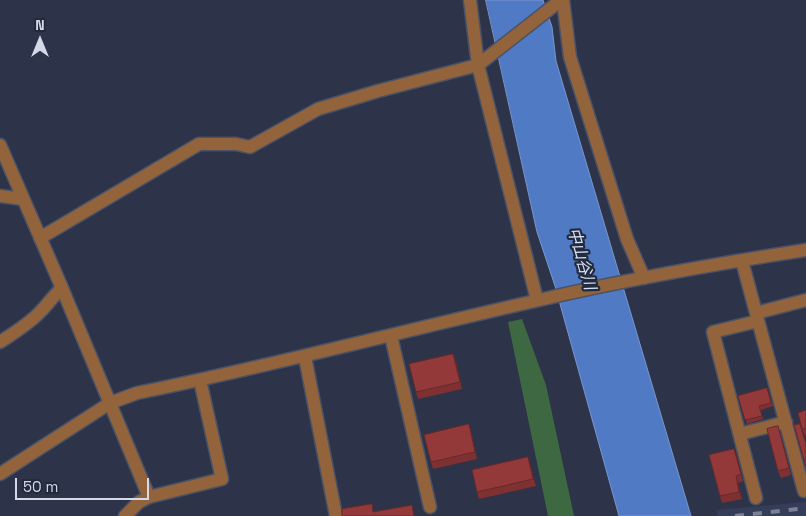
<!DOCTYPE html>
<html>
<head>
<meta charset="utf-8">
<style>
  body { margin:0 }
  #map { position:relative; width:806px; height:516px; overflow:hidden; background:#2d3449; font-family:"Space Grotesk",sans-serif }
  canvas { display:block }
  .north { position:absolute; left:15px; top:15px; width:50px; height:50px; -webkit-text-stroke:4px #232a3e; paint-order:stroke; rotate:0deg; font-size:14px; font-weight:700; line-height:20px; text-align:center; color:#d5d9e7 }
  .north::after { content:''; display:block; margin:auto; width:18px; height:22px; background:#d5d9e7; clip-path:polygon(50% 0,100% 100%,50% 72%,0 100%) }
  .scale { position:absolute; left:15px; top:478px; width:134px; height:22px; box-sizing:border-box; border:2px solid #d5d9e7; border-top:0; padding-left:6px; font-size:15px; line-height:18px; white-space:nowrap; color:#d5d9e7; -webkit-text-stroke:4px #232a3e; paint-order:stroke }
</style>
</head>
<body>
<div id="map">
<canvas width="806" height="516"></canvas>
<div class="north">N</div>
<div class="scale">50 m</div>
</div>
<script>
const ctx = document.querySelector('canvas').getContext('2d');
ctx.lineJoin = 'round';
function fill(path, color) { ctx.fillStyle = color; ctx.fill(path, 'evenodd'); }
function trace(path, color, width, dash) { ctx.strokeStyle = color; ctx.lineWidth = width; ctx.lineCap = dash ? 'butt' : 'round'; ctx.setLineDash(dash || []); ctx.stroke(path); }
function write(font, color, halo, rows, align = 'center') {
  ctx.font = font + ' "Space Grotesk","Noto Sans JP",sans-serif'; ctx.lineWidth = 4.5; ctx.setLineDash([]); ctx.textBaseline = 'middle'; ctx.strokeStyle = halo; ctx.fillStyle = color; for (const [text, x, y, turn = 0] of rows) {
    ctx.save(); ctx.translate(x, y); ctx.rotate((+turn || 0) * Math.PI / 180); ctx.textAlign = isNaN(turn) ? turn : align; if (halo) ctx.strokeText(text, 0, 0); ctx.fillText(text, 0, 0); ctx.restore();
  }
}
fill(new Path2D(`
  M 806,502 L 806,516 L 718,516 L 716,510 Z`), '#353e59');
fill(new Path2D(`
  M 522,319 L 546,385 L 574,516 L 548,516 L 508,322 Z`), '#3d6841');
const water = new Path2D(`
  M 486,0 L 543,0 L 552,27 L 556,61 L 691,516 L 619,516 L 555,286 L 537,232 Z`);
fill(water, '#517ac5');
trace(water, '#7996cf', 1);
const minor = new Path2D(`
  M 470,0 L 478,65 L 537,300
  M 563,0 L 570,57 L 627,239 L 644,278
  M 0,145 L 62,288 L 149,497
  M 0,196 L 23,199
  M 40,238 L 199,144 L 236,144 L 250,147 L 318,109 L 378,91 L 478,65 L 561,0
  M 742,261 L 804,491 L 806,490
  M 756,313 L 806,300
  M 391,336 L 430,507
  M 0,342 C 14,333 29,324 41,311 C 48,304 54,295 62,288
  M 305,357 L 336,516
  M 740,434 L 786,422
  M 0,474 L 110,403 L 137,393 C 271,366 402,331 535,301 C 624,280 715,264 806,250
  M 756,498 L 713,332 L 758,321
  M 125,516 L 139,502 L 149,497 L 222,479 L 200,380`);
trace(minor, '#4b5265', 15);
trace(minor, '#93643b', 12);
trace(new Path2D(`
  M 735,516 L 806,508`), '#7b8193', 4, [9, 9]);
fill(new Path2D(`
  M 456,361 L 462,389 L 418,399 L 416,392 Z
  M 767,388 L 773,406 L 761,410 L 763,419 L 747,424 L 738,396 Z
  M 806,410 L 806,435 L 805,436 L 802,429 Z
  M 471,431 L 477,459 L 433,469 L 431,462 Z
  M 780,433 L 791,475 L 781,478 L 778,471 Z
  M 734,449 L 743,481 L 738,483 L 742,499 L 722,503 L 720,496 Z
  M 530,464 L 536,486 L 479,499 L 477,492 Z`), '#7f3132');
fill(new Path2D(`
  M 453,354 L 456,361 L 462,389 L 460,382 Z
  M 469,424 L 471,431 L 477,459 L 475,452 Z
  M 734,449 L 737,456 L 743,481 L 741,474 Z
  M 528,457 L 530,464 L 536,486 L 533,479 Z
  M 736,476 L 738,483 L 742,499 L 739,492 Z`), '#682829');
const building = new Path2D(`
  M 453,354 L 460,382 L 416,392 L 409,364 Z
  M 767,388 L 771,403 L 759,406 L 762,416 L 745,420 L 738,396 Z
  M 806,410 L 806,428 L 802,429 L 798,413 Z
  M 469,424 L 475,452 L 431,462 L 424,435 Z
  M 800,424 L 806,444 L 806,467 L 794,425 Z
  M 778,426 L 789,468 L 778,471 L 767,429 Z
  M 734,449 L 741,474 L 736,476 L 739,492 L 720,496 L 709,455 Z
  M 528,457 L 533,479 L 477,492 L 472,470 Z
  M 372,504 L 373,512 L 412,505 L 414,516 L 342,516 L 342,509 Z`);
fill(building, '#94393a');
trace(building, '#682829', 1);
write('italic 16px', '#d5e1f6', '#232a3e', [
  ["中山谷川",581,259,74]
]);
</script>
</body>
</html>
